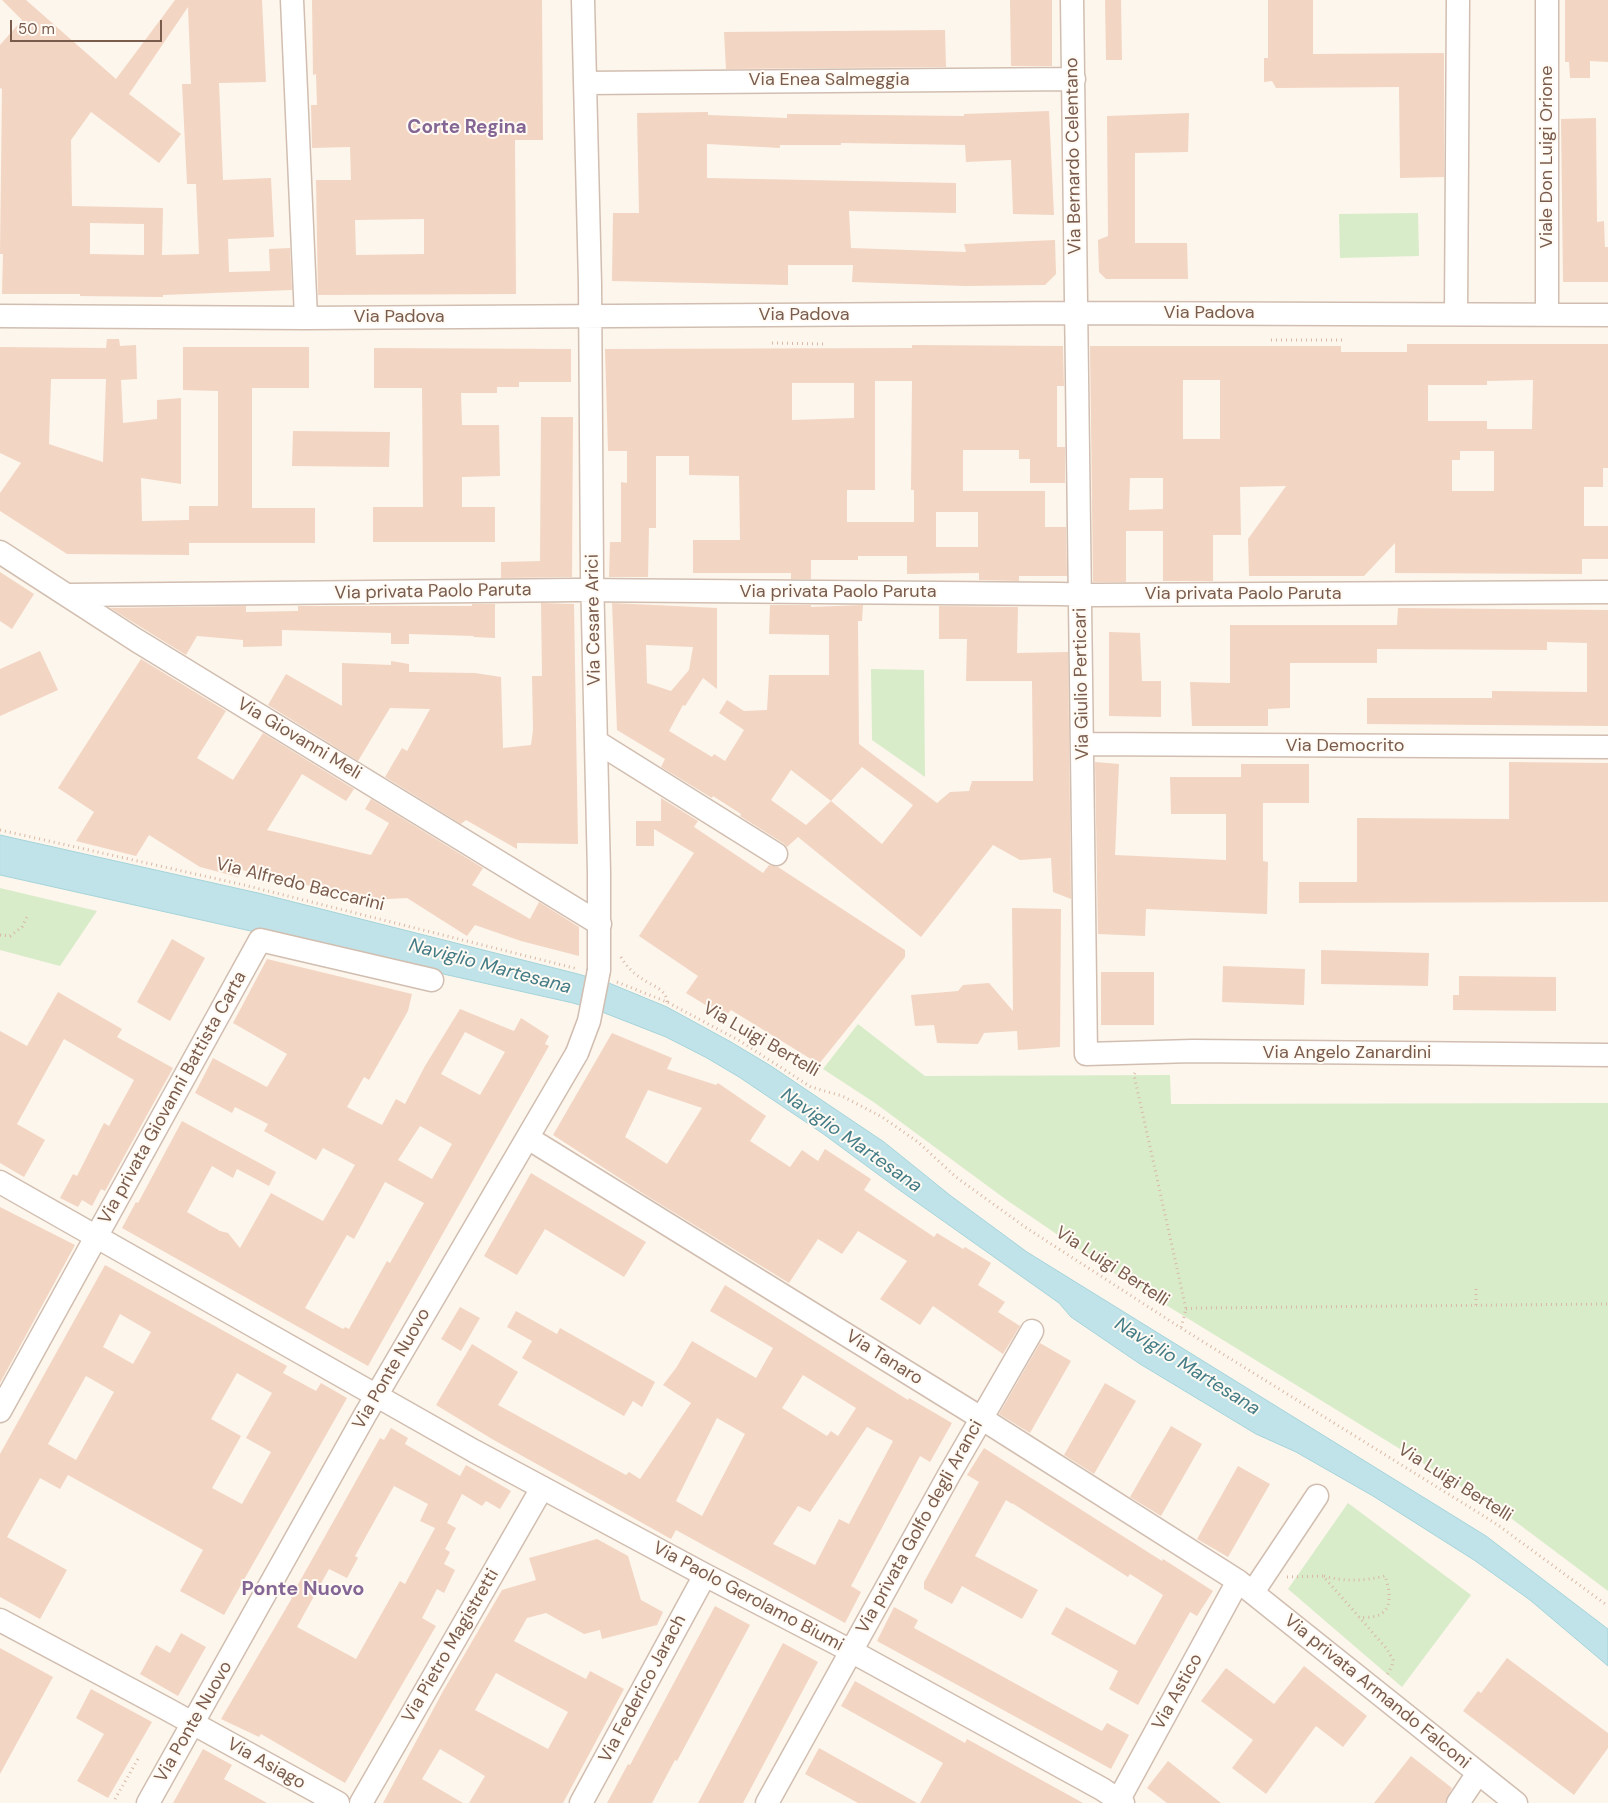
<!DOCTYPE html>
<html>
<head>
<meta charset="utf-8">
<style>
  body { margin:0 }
  #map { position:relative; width:1608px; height:1803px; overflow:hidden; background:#fdf6ec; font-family:"DM Sans",sans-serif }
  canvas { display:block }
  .scale { position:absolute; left:10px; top:20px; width:152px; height:22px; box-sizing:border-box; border:2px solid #7a5c4d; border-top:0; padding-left:6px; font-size:15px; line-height:18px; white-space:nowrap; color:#7a5c4d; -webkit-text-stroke:4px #fffaf3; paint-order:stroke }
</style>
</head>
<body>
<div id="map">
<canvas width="1608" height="1803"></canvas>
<div class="scale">50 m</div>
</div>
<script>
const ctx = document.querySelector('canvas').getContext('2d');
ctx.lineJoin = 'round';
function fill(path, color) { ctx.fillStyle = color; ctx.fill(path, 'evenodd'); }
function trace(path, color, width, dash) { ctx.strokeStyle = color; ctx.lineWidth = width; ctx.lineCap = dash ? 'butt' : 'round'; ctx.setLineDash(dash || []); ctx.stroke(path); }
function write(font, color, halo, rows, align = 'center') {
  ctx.font = font + ' "DM Sans",sans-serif'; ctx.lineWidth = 4; ctx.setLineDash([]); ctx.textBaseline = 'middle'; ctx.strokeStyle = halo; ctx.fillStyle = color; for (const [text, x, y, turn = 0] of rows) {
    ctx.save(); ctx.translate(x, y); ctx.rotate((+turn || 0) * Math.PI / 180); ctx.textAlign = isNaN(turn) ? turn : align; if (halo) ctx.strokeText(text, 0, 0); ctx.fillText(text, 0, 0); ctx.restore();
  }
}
fill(new Path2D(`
  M 1418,213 L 1419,256 L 1340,258 L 1339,214 Z
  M 871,669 L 924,670 L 925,777 L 872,740 Z
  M 0,888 L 97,911 L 60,966 L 0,950 Z
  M 858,1024 L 925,1076 L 1170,1075 L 1171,1104 L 1608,1103 L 1608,1591 L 1504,1513 L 1114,1273 L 1008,1201 L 875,1103 L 823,1069 Z
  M 1348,1503 L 1471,1595 L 1402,1687 L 1288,1589 Z`), '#d8ecc9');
const water = new Path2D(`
  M 0,835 L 258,893 L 578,974 L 609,983 L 667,1007 L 731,1042 L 771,1066 L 884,1142 L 951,1196 L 1027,1252 L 1486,1536 L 1608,1629 L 1608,1666 L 1530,1600 L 1474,1560 L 1373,1496 L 1296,1452 L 1256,1434 L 1140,1364 L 1071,1317 L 1059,1303 L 898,1189 L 822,1133 L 739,1077 L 707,1058 L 666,1037 L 602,1012 L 573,1003 L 0,875 Z`);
fill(water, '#bfe3e8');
trace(water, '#a5d3da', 1);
fill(new Path2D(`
  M 2,0 L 26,0 L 116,79 L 175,0 L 262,0 L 266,82 L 219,83 L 223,180 L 271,178 L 274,237 L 228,239 L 229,272 L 270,271 L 269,249 L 290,248 L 292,290 L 163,295 L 163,297 L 80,296 L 80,294 L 2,294 L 3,254 L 0,254 L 2,89 L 0,88 L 0,45 L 22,20 ZM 188,7 L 191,84 L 182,84 L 187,184 L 196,184 L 199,254 L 162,255 L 163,208 L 72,206 L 71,140 L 91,112 L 159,163 L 181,134 L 129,94 ZM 90,223 L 144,224 L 144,255 L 90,254 Z
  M 312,0 L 542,0 L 543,140 L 515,140 L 516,294 L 318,295 L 316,180 L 351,180 L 350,147 L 312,148 L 311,105 L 317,105 L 316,74 L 313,75 ZM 424,219 L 424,254 L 356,255 L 355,220 Z
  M 1010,0 L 1052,0 L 1052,66 L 1011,66 Z
  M 1105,0 L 1121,0 L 1122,60 L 1106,60 Z
  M 1268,0 L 1313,0 L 1313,54 L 1444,53 L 1444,177 L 1400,178 L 1399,87 L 1276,88 L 1272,81 L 1264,82 L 1264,58 L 1268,58 Z
  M 1565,0 L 1608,0 L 1608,62 L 1590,61 L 1590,78 L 1570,78 L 1569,62 L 1565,62 Z
  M 945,30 L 946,67 L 726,69 L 724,32 Z
  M 1049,111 L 1054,215 L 1013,214 L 1011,160 L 966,162 L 965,145 L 841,143 L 841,145 L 780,145 L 780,148 L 707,144 L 707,178 L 956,183 L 956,213 L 849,211 L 851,248 L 966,252 L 964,244 L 1055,240 L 1056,274 L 1045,285 L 965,286 L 852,282 L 853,265 L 788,265 L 788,285 L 612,281 L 613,213 L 639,213 L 637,113 L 708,112 L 708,115 L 787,118 L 787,114 L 964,116 L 964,114 Z
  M 1189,113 L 1188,152 L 1135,153 L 1135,243 L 1187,243 L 1188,279 L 1106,279 L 1099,272 L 1098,240 L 1108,236 L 1107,116 Z
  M 1596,118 L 1597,222 L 1604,221 L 1605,247 L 1608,247 L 1608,282 L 1563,282 L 1561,119 Z
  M 107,339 L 119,339 L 120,346 L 136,345 L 137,379 L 121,380 L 123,423 L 157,419 L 157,400 L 181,398 L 181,484 L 141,478 L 142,521 L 189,520 L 189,506 L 218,506 L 218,391 L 183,390 L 183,347 L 309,347 L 309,388 L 252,388 L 252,508 L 315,508 L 315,543 L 189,543 L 189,555 L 67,554 L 0,511 L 0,493 L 21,463 L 0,453 L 0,347 L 106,348 ZM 51,379 L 106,379 L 103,462 L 49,444 Z
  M 1407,344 L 1608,344 L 1608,468 L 1603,468 L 1603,487 L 1584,487 L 1584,526 L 1608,526 L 1608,559 L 1582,559 L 1582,574 L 1395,573 L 1395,543 L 1364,576 L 1249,576 L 1248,539 L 1286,486 L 1240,487 L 1241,535 L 1213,535 L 1213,581 L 1163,581 L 1163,531 L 1126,531 L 1126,582 L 1093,582 L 1090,346 L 1341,346 L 1341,352 L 1407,352 ZM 1183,380 L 1220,380 L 1220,439 L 1183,439 ZM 1533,380 L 1532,429 L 1487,429 L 1487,421 L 1428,421 L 1428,385 L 1487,385 L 1487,381 ZM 1460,451 L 1494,451 L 1494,491 L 1452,491 L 1452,460 L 1460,460 ZM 1130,478 L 1163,478 L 1163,509 L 1129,510 Z
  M 912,345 L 1063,346 L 1064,386 L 1057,386 L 1057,447 L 1065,447 L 1065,483 L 1030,483 L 1030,459 L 1019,459 L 1019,450 L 963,450 L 963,491 L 1045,491 L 1045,527 L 1066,527 L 1067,576 L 1019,576 L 1019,581 L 979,580 L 979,573 L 907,574 L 907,556 L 858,556 L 858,560 L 811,560 L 811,579 L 791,579 L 791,573 L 693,573 L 693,540 L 740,540 L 739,476 L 689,475 L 689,456 L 656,456 L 656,528 L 649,528 L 648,577 L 609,577 L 610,542 L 621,542 L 621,482 L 627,483 L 627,451 L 608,451 L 605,349 L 912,348 ZM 875,381 L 912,381 L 911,490 L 914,490 L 914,522 L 847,522 L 847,490 L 875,490 ZM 792,383 L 854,383 L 854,418 L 792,420 ZM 936,512 L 978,512 L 978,547 L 936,547 Z
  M 374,348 L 571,349 L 571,382 L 519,382 L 519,387 L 497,387 L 497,393 L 461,393 L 462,425 L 499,425 L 500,476 L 462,477 L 462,507 L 495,507 L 495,542 L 373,542 L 373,507 L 423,507 L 422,388 L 374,388 Z
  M 541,417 L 573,417 L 572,577 L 501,578 L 501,562 L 540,561 Z
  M 293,431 L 390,432 L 389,467 L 292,466 Z
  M 0,572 L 34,594 L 12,629 L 0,621 Z
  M 541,603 L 574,604 L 578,844 L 517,843 L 517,849 L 466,820 L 461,824 L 385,777 L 402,748 L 407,751 L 430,709 L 390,708 L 358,761 L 268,705 L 286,674 L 342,706 L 342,663 L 391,665 L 391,661 L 409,664 L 409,672 L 475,673 L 501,677 L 503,748 L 531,745 L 533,730 L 532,676 L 542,676 Z
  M 612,603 L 717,608 L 717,689 L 703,678 L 685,706 L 683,705 L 669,731 L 712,757 L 714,754 L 725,761 L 744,730 L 719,713 L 727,700 L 744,711 L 767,710 L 769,675 L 829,675 L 829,635 L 769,634 L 770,605 L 811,605 L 811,607 L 863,605 L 862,621 L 858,621 L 859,744 L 937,803 L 950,792 L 969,791 L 972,781 L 1033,781 L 1032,681 L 966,681 L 967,639 L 939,639 L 939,606 L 1018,607 L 1017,653 L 1068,652 L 1071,899 L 1053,892 L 1051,858 L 1020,860 L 993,845 L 921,937 L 798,837 L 787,847 L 783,843 L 740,816 L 741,814 L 713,796 L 712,798 L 661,767 L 665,759 L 617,730 ZM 646,645 L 693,647 L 689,670 L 671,691 L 647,683 ZM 862,767 L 913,805 L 882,844 L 831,801 ZM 791,770 L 831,801 L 806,825 L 771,800 Z
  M 472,604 L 495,604 L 495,638 L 473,637 L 474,636 L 409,634 L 409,644 L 391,644 L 391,633 L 282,630 L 282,646 L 243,647 L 243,640 L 197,636 L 186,655 L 110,608 L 246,606 L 246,612 L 298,611 L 298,606 L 472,606 Z
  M 1398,608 L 1608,610 L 1608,726 L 1367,724 L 1367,698 L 1492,698 L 1492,691 L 1587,692 L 1587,643 L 1547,642 L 1547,650 L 1377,649 L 1377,663 L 1290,663 L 1290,708 L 1268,709 L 1268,726 L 1192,726 L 1190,682 L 1230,683 L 1230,625 L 1397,625 Z
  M 1109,632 L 1140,633 L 1142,681 L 1161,681 L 1161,717 L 1109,716 Z
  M 40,651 L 58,690 L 0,716 L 0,669 Z
  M 141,659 L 226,711 L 197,758 L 233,780 L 263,733 L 354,789 L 346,801 L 302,774 L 267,830 L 371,855 L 389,823 L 365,809 L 371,799 L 483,868 L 472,885 L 530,919 L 539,902 L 579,927 L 579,956 L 521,941 L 475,925 L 467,936 L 407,898 L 370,900 L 242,870 L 238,877 L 200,867 L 149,835 L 136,856 L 76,841 L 94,812 L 58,788 Z
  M 1095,762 L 1119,764 L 1115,855 L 1226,860 L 1226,814 L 1171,814 L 1170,777 L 1241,777 L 1241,764 L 1309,764 L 1309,803 L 1263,803 L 1263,861 L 1268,862 L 1267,914 L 1146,909 L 1145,936 L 1098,934 Z
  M 1509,762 L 1608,763 L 1608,902 L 1299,903 L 1299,882 L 1357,882 L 1357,818 L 1509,819 Z
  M 661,798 L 698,821 L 694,827 L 763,873 L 769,865 L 778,867 L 905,950 L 905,957 L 819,1064 L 731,1010 L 725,1017 L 686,993 L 698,976 L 639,936 L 694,853 L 654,829 L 654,846 L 636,846 L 636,821 L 661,821 Z
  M 1012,908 L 1061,909 L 1060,1047 L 1018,1050 L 1017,1031 L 984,1033 L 978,1044 L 937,1043 L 934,1025 L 915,1026 L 911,995 L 958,991 L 963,985 L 989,983 L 1013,1011 Z
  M 172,939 L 205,958 L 170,1021 L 137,1002 Z
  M 1321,950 L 1429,953 L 1428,986 L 1321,984 Z
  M 267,959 L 412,994 L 408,1011 L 369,1080 L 364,1077 L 347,1107 L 382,1125 L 396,1099 L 405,1104 L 425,1066 L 460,1009 L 514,1031 L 521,1018 L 549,1036 L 545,1044 L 549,1046 L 368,1366 L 122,1228 L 136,1202 L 138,1203 L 182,1121 L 276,1172 L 269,1186 L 237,1169 L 233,1178 L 212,1166 L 187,1212 L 220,1231 L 228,1233 L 240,1248 L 271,1193 L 323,1221 L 355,1165 L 323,1148 L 316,1160 L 264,1131 L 268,1124 L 235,1107 L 232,1113 L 195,1093 L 213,1058 L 267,1087 L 287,1054 L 233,1023 ZM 465,1032 L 505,1052 L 480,1095 L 441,1074 ZM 420,1126 L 452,1144 L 432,1179 L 398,1160 ZM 385,1182 L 424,1203 L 390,1263 L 387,1261 L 349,1329 L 345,1327 L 343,1329 L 305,1308 L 347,1235 L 354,1239 Z
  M 1223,966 L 1305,969 L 1304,1005 L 1222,1002 Z
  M 1101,972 L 1154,972 L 1154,1025 L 1101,1025 Z
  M 1459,976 L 1556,977 L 1556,1011 L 1453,1010 L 1453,995 L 1459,995 Z
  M 58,992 L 122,1029 L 117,1037 L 173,1068 L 105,1191 L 101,1189 L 92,1206 L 82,1200 L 78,1207 L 60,1198 L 73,1174 L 77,1176 L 104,1123 L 109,1126 L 134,1080 L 64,1039 L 17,1124 L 45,1140 L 24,1177 L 0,1163 L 0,1031 L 27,1046 Z
  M 612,1033 L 672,1058 L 667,1069 L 716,1085 L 718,1083 L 766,1116 L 750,1141 L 790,1167 L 802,1150 L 818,1161 L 825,1149 L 871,1179 L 864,1190 L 934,1237 L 937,1233 L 963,1249 L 965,1247 L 991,1263 L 978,1285 L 1005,1302 L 998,1312 L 1020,1326 L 1003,1354 L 933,1306 L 920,1325 L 880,1299 L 907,1261 L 858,1231 L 842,1254 L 818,1239 L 789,1283 L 647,1196 L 553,1135 ZM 648,1090 L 702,1108 L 667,1164 L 625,1137 Z
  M 531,1173 L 646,1242 L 624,1277 L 545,1229 L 517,1275 L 484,1256 Z
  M 0,1207 L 75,1245 L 0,1383 Z
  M 105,1265 L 287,1366 L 283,1373 L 316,1391 L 321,1383 L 347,1398 L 224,1615 L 180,1591 L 203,1550 L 68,1475 L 60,1489 L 40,1478 L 7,1537 L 67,1570 L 40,1619 L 0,1597 L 0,1454 ZM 120,1314 L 151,1332 L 133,1364 L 103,1347 ZM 237,1373 L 272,1393 L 246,1438 L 271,1452 L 242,1504 L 212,1488 L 241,1436 L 211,1419 ZM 86,1376 L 114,1392 L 76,1460 L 48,1444 Z
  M 725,1285 L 908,1400 L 909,1398 L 952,1423 L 930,1462 L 920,1456 L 851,1586 L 861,1592 L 845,1623 L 676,1530 L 671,1539 L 492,1439 L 436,1405 L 472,1344 L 518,1372 L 498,1405 L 626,1475 L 629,1472 L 640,1479 L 691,1403 L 663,1385 L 676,1368 L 692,1341 L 756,1378 L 773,1348 L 710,1311 ZM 803,1375 L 856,1408 L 838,1436 L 831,1431 L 827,1436 L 782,1408 ZM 717,1418 L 745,1434 L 702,1516 L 676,1501 ZM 867,1427 L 893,1441 L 849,1524 L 839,1519 L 815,1565 L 773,1544 L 798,1506 L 810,1512 Z
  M 460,1307 L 480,1318 L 461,1351 L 441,1339 Z
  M 516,1311 L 557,1334 L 560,1328 L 655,1382 L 642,1407 L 633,1401 L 624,1416 L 522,1358 L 532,1341 L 507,1327 Z
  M 1040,1343 L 1071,1361 L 1030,1433 L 999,1414 Z
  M 1105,1383 L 1136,1401 L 1094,1474 L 1064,1455 Z
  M 1171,1426 L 1202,1444 L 1161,1516 L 1130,1497 Z
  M 391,1428 L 408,1438 L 405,1444 L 460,1476 L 466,1465 L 511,1491 L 500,1509 L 486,1501 L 482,1506 L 462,1494 L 447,1523 L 456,1528 L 445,1549 L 450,1552 L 444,1564 L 455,1570 L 444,1593 L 437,1589 L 422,1618 L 436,1626 L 345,1783 L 261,1734 L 259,1737 L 221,1719 L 292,1598 L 291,1597 L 380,1438 L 384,1440 ZM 394,1486 L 428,1504 L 420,1521 L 435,1528 L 405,1584 L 400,1581 L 356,1659 L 297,1627 L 329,1569 L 347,1578 L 358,1558 L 355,1556 Z
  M 984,1448 L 1162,1561 L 1163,1559 L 1213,1591 L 1197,1616 L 1190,1612 L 1138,1705 L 1109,1689 L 1118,1671 L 1051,1634 L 1066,1607 L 1135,1645 L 1163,1595 L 1130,1574 L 1128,1577 L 1012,1503 L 1012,1504 L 1006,1500 L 975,1556 L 1038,1590 L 1022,1619 L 962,1586 L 952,1604 L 924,1589 L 924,1582 L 979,1482 L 967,1475 Z
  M 1238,1466 L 1270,1484 L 1228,1557 L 1197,1539 Z
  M 597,1539 L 628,1556 L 641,1600 L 663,1612 L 657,1625 L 602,1639 L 600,1630 L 584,1634 L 546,1613 L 527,1618 L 514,1641 L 586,1679 L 590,1671 L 624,1689 L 563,1803 L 469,1803 L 485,1776 L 440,1749 L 422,1779 L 463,1803 L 383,1803 L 442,1693 L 502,1590 L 536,1580 L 529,1558 ZM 496,1673 L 568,1712 L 548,1749 L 475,1710 Z
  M 715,1606 L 750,1625 L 677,1761 L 675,1760 L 652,1803 L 607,1803 L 628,1764 L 630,1765 Z
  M 894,1607 L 918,1620 L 914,1628 L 1102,1731 L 1107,1723 L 1129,1735 L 1111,1769 L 877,1641 Z
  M 181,1633 L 206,1647 L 178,1696 L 140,1674 L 156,1645 L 170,1653 Z
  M 783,1643 L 818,1662 L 743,1803 L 698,1803 Z
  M 0,1648 L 53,1677 L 0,1774 Z
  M 1507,1658 L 1608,1733 L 1608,1748 L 1574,1795 L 1463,1711 L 1478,1691 L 1481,1693 Z
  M 1304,1666 L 1367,1716 L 1343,1747 L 1316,1726 L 1266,1794 L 1232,1768 L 1253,1740 L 1201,1701 L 1226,1668 L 1274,1704 Z
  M 855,1681 L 965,1743 L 967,1739 L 1083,1803 L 920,1803 L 943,1763 L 841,1706 Z
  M 91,1689 L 152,1722 L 108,1798 L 77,1781 L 104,1734 L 76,1718 Z
  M 819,1748 L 917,1803 L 858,1803 L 805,1774 Z
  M 203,1749 L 232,1765 L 224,1779 L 267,1803 L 173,1803 Z
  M 1411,1756 L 1452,1788 L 1445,1803 L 1374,1803 Z
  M 1168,1761 L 1221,1803 L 1167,1803 L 1147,1788 Z`), '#f3d5c3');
const minor = new Path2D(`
  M 292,0 L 306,318
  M 583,0 L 590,284 L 592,574 L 599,873 L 599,970
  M 1072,0 L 1086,1054 L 1193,1051 L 1608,1055
  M 585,83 L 1074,79
  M 1456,314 L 1458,0
  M 1547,315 L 1547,0
  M 0,316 L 306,318 L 1076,313 L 1608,315
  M 0,552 L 136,640 L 600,924
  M 69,595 L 577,590 L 1060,594 L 1095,595 L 1608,592
  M 597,742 L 776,854
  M 1083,744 L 1608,747
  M 528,1138 L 981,1418 L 1238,1581 L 1516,1803
  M 0,1182 L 474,1451 L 705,1575 L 851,1651 L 1102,1789 L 1123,1803
  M 0,1411 L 260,940 L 432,980
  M 1253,1592 L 1317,1496
  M 0,1620 L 165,1708 L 338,1803
  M 148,1803 L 365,1415 L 577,1053
  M 361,1803 L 542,1488
  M 581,1803 L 705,1575
  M 767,1803 L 950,1473 L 1032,1331
  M 1117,1803 L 1238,1581
  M 1458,1803 L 1478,1773`);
trace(minor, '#d1beb0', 25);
trace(new Path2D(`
  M 1271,340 L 1343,340
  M 772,343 L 824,344
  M 0,830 L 244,885 L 578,969
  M 0,935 L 10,936 L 22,927 L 28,915
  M 621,957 C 626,966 633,973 641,978 C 651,986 666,988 667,1002
  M 617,982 L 667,1002 L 740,1041 L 811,1087 L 842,1096 L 882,1117 L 918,1142 L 956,1177 L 1025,1227 L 1181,1328 L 1495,1523 L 1608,1606
  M 1135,1073 L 1134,1075 L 1186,1309 L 1181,1328
  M 1476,1305 L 1476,1287
  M 1186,1309 L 1198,1308 L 1608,1304
  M 1324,1576 C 1344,1582 1364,1581 1385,1576 C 1389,1588 1394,1608 1379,1615 C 1373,1618 1365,1617 1359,1618
  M 1287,1577 L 1323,1576 L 1387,1649 L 1393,1660 L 1392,1666 L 1387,1675
  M 115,1799 L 138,1759`), '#d9b8a5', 3, [1, 4]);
trace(minor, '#fff', 22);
const minorBridge = new Path2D(`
  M 577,1053 L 589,1021 L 599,970`);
trace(minorBridge, '#d1beb0', 25, []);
trace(minorBridge, '#fff', 22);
write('18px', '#7a5c4d', '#fffaf3', [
  ["Via Enea Salmeggia",829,80],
  ["Via Bernardo Celentano",1074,156,-91],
  ["Viale Don Luigi Orione",1547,157,-90],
  ["Via Padova",1209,313],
  ["Via Padova",804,315],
  ["Via Padova",399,317],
  ["Via privata Paolo Paruta",433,592,-1],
  ["Via privata Paolo Paruta",838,592],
  ["Via privata Paolo Paruta",1243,594],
  ["Via Cesare Arici",594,620,-91],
  ["Via Giulio Perticari",1082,684,-91],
  ["Via Giovanni Meli",299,739,31],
  ["Via Democrito",1345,746],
  ["Via Alfredo Baccarini",300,885,14],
  ["Via Luigi Bertelli",761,1040,30],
  ["Via Angelo Zanardini",1347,1053],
  ["Via privata Giovanni Battista Carta",173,1098,-61],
  ["Via Luigi Bertelli",1112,1267,33],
  ["Via Tanaro",884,1358,32],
  ["Via Ponte Nuovo",392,1369,-60],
  ["Via Luigi Bertelli",1455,1483,32],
  ["Via privata Golfo degli Aranci",920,1527,-61],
  ["Via Paolo Gerolamo Biumi",748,1597,28],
  ["Via Pietro Magistretti",451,1646,-60],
  ["Via Federico Jarach",643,1689,-62],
  ["Via Astico",1178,1692,-61],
  ["Via privata Armando Falconi",1377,1692,39],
  ["Via Ponte Nuovo",194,1722,-60],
  ["Via Asiago",266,1764,29]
]);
write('bold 19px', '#846695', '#fffaf3', [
  ["Corte Regina",467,128]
]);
write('italic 19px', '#437c86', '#fffaf3', [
  ["Naviglio Martesana",490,967,15],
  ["Naviglio Martesana",851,1141,35],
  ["Naviglio Martesana",1187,1367,32]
]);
write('bold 20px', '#846695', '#fffaf3', [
  ["Ponte Nuovo",303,1590]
]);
</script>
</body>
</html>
